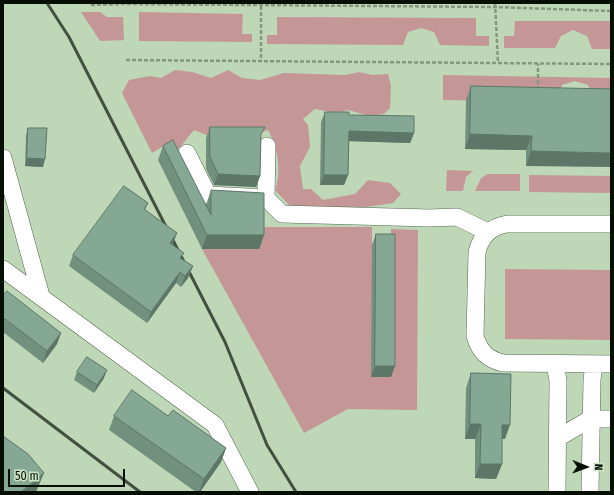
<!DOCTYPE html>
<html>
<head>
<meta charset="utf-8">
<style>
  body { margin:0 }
  #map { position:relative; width:614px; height:495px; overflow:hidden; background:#bed7b7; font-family:"Fira Sans Condensed",sans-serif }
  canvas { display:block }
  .frame { position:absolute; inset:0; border:4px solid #070f05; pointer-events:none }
  .north { position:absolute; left:566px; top:447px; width:40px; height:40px; -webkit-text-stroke:3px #cbe4c4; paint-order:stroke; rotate:91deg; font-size:11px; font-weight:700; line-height:16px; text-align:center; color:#070f05 }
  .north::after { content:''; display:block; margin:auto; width:14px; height:18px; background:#070f05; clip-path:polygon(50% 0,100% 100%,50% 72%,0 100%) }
  .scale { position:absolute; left:8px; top:469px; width:117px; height:18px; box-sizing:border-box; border:2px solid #070f05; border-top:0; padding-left:5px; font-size:12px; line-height:14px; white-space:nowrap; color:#070f05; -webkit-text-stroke:3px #cbe4c4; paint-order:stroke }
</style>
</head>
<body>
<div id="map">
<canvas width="614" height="495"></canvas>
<div class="frame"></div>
<div class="north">N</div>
<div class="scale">50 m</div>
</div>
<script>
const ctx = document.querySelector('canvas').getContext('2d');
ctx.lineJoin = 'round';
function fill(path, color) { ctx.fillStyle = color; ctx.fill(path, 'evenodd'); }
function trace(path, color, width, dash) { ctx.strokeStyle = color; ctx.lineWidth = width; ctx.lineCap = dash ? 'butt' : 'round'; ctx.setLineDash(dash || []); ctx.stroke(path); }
fill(new Path2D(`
  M 81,12 L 100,12 L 107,17 L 123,17 L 124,40 L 100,41 Z
  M 139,12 L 243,14 L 242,34 L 252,34 L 252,42 L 139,41 Z
  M 277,17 L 476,18 L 476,36 L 489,36 L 489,46 L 440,45 L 434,32 L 421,28 L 408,32 L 403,45 L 267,44 L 267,35 L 277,35 Z
  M 515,21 L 611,21 L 611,49 L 592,49 L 587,36 L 573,30 L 561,36 L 555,48 L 504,48 L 504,36 L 514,36 Z
  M 175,70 L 192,72 L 211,78 L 228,70 L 242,78 L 260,80 L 284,73 L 346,75 L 359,72 L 372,75 L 388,74 L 391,86 L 390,108 L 384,114 L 370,116 L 348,110 L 336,113 L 315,109 L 303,119 L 308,125 L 310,147 L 300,166 L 303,189 L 311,189 L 323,200 L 355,194 L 368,180 L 390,183 L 401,194 L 393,203 L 345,210 L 290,206 L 275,190 C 282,171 278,148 268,130 L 252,136 L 217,139 L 194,130 L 177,151 L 167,144 L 152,153 L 122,93 L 129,80 L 150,76 L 161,78 Z
  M 443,75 L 611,78 L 611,103 L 594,98 L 588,85 L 575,81 L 562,85 L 557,102 L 443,100 Z
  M 447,170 L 473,171 L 466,177 L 463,191 L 446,191 Z
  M 488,174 L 520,174 L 520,191 L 475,191 L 481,178 Z
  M 529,175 L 611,176 L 611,193 L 529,192 Z
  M 259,227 L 372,227 L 372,245 L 391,245 L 391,229 L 418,230 L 417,410 L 348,409 L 304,433 L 202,249 L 259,249 Z
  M 505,269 L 611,270 L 611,340 L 505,339 Z`), '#c49796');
const minor = new Path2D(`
  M 187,153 L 208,195 L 266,198 L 282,214 L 429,218 L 457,217 L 488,232
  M 3,158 L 41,296
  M 266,198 L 267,146
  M 611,224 L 507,224 C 490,227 481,236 477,252 L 475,336 C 480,352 487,359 503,363 L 611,364
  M 3,269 L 215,425 L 250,492
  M 555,365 L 558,380 L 557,492
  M 558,438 L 590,419 L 611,419
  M 590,492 L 592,380 L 594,364`);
trace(minor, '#53694c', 18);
trace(new Path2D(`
  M 495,3 L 498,63
  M 91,5 L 125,4 L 495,7 L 611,11
  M 261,6 L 261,61
  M 126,60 L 611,64
  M 538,90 L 538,64
  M 611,91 L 611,64`), '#85987f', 2.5, [4, 2]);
trace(minor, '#fff', 17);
trace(new Path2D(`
  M 47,3 L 69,37 L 225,342 L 267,445 L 296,492
  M 3,388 L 140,492`), '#42503f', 3);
fill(new Path2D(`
  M 471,86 L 611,89 L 526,166 L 526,150 L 465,149 L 466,100 Z
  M 325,112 L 349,115 L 414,133 L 410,143 L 349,141 L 348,175 L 344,185 L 320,185 L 321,122 Z
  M 210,127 L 261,138 L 260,176 L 256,187 L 214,185 L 206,169 L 206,138 Z
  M 28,128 L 43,167 L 25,166 L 26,135 Z
  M 163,146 L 206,205 L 211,190 L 264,235 L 259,249 L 202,249 L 158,160 Z
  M 148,203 L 145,210 L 173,244 L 173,245 L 182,259 L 193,266 L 188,278 L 181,287 L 176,283 L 147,323 L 69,266 L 73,255 Z
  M 376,234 L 391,377 L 371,377 L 372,245 Z
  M 3,296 L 61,333 L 57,344 L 43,363 L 3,332 Z
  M 77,372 L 104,378 L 94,393 L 74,380 Z
  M 471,373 L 505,439 L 502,439 L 502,464 L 496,479 L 475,478 L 475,439 L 465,439 L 466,388 Z
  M 114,416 L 168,416 L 226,448 L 221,462 L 200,492 L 196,492 L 109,430 Z`), '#72907e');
fill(new Path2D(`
  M 349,131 L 414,133 L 410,143 L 345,141 Z
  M 470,134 L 532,136 L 526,150 L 465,149 Z
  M 531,151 L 611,153 L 611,167 L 526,166 Z
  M 27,158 L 45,159 L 43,167 L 25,166 Z
  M 218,174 L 260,176 L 256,187 L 214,185 Z
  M 324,175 L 348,175 L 344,185 L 320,185 Z
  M 177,233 L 173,244 L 166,255 L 170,243 Z
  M 207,235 L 264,235 L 259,249 L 202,249 Z
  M 193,266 L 188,278 L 181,287 L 185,276 Z
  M 180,272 L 176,283 L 147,323 L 151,312 Z
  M 61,333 L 57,344 L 43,363 L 47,351 Z
  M 375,366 L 395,366 L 391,377 L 371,377 Z
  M 107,370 L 104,378 L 94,393 L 97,385 Z
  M 470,424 L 481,424 L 475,439 L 465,439 Z
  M 502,425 L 510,425 L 505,439 L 497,439 Z
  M 226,448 L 221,462 L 200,492 L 199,492 L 204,479 Z
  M 480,464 L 502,464 L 496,479 L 475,478 Z
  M 44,473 L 36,492 L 21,492 Z`), '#5c7667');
const building = new Path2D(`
  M 471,86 L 611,89 L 611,153 L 531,151 L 532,136 L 470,134 Z
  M 325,112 L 349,112 L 349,115 L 414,116 L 414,133 L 349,131 L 348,175 L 324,175 Z
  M 210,127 L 265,127 L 261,134 L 260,176 L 218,174 L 210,157 Z
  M 28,128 L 47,128 L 45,159 L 27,158 Z
  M 173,140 L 211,215 L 211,190 L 264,193 L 264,235 L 207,235 L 163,146 Z
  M 124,186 L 148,203 L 144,209 L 177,233 L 170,243 L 184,253 L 180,258 L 193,266 L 185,276 L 180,272 L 151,312 L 73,255 Z
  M 376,234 L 395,234 L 395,366 L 375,366 Z
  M 7,291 L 61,333 L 47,351 L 5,319 L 3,321 L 3,296 Z
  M 87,357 L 107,370 L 97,385 L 77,372 Z
  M 471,373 L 511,374 L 510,425 L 502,425 L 502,464 L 480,464 L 481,424 L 470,424 Z
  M 132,390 L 168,416 L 173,410 L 226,448 L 204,479 L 114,416 Z
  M 3,436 L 28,454 L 44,473 L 21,492 L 3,492 Z`);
fill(building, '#84a893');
trace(building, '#5c7667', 1);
</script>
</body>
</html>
